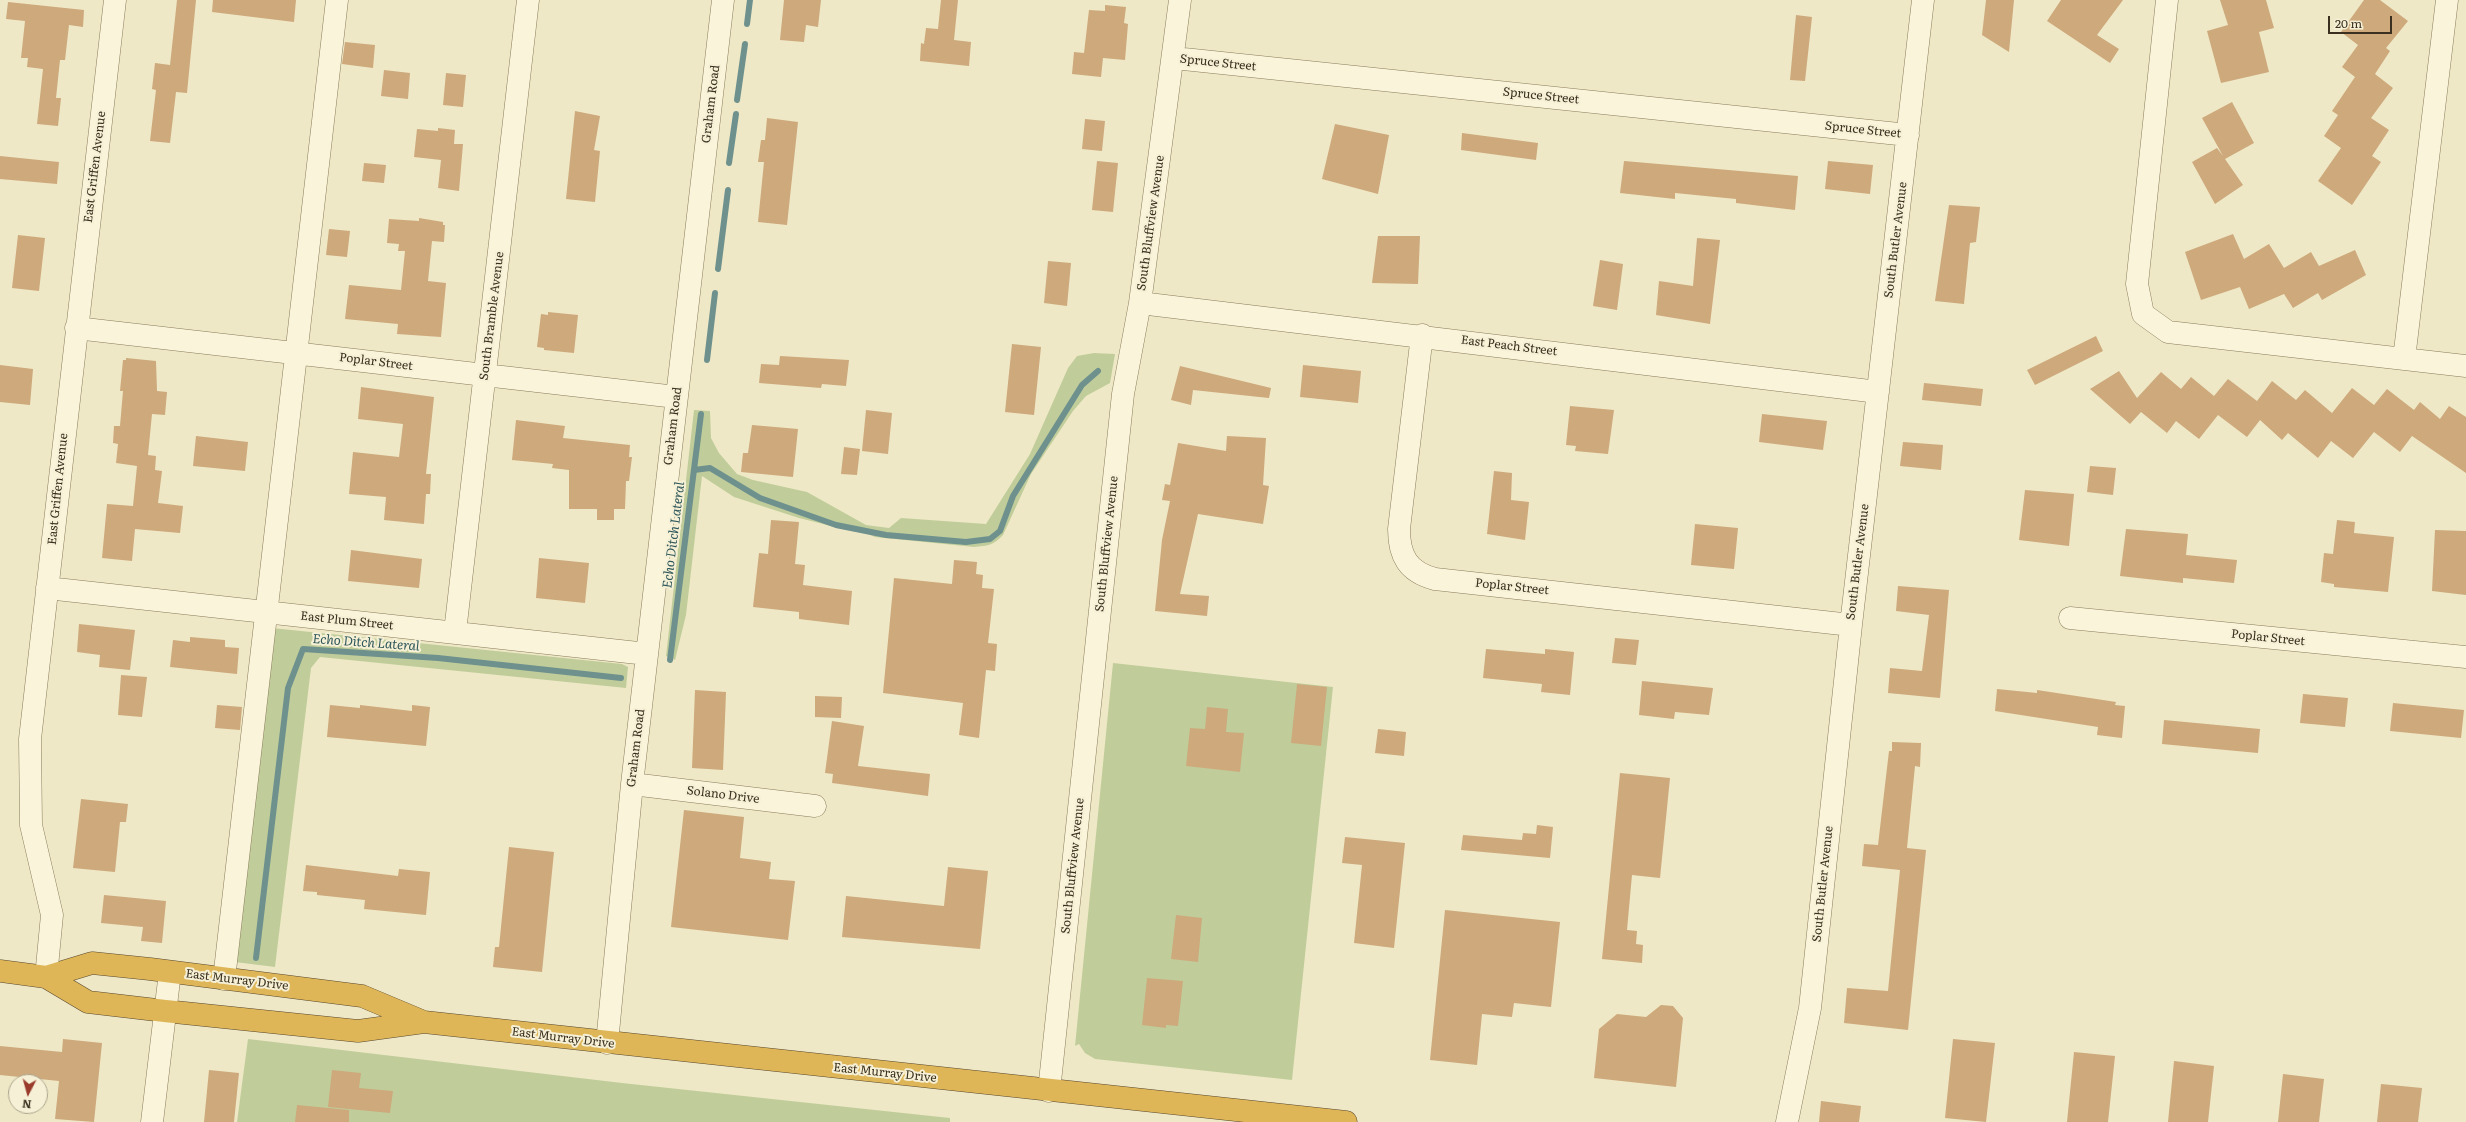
<!DOCTYPE html>
<html>
<head>
<meta charset="utf-8">
<style>
  body { margin:0 }
  #map { position:relative; width:2466px; height:1122px; overflow:hidden; background:#efe8c6; font-family:Literata,serif }
  canvas { display:block }
  .north { position:absolute; left:8px; top:1074px; width:40px; height:40px; box-sizing:border-box; background:#f6f1d6; border:1px solid #aba48d; border-radius:50%; rotate:186deg; font-size:11px; font-weight:700; line-height:16px; text-align:center; color:#3b301f }
  .north::after { content:''; display:block; margin:auto; width:14px; height:18px; background:#9a3a2b; clip-path:polygon(50% 0,100% 100%,50% 72%,0 100%) }
  .scale { position:absolute; left:2328px; top:16px; width:64px; height:18px; box-sizing:border-box; border:2px solid #3b301f; border-top:0; padding-left:5px; font-size:12px; line-height:14px; white-space:nowrap; color:#3b301f; -webkit-text-stroke:3px #f6f1d6; paint-order:stroke }
</style>
</head>
<body>
<div id="map">
<canvas width="2466" height="1122"></canvas>
<div class="north">N</div>
<div class="scale">20 m</div>
</div>
<script>
const ctx = document.querySelector('canvas').getContext('2d');
ctx.lineJoin = 'round';
function fill(path, color) { ctx.fillStyle = color; ctx.fill(path, 'evenodd'); }
function trace(path, color, width, dash) { ctx.strokeStyle = color; ctx.lineWidth = width; ctx.lineCap = dash ? 'butt' : 'round'; ctx.setLineDash(dash || []); ctx.stroke(path); }
function write(font, color, halo, rows, align = 'center') {
  ctx.font = font + ' Literata,serif'; ctx.lineWidth = 4; ctx.setLineDash([]); ctx.textBaseline = 'middle'; ctx.strokeStyle = halo; ctx.fillStyle = color; for (const [text, x, y, turn = 0] of rows) {
    ctx.save(); ctx.translate(x, y); ctx.rotate((+turn || 0) * Math.PI / 180); ctx.textAlign = isNaN(turn) ? turn : align; if (halo) ctx.strokeText(text, 0, 0); ctx.fillText(text, 0, 0); ctx.restore();
  }
}
fill(new Path2D(`
  M 1094,353 L 1115,354 L 1110,383 L 1086,396 L 1073,411 L 1031,474 L 1003,535 C 994,545 987,546 974,547 L 875,537 L 861,531 L 843,529 L 799,518 L 734,497 L 702,476 L 686,615 L 675,660 L 666,656 L 694,410 L 710,411 L 711,438 L 719,453 L 737,474 L 753,480 L 807,492 L 866,525 L 889,528 L 901,518 L 986,524 L 1030,454 L 1068,368 L 1077,356 Z
  M 272,628 L 622,664 L 628,667 L 626,688 L 320,657 L 311,668 L 275,967 L 235,962 Z
  M 1113,663 L 1333,687 L 1292,1080 L 1095,1059 L 1085,1053 L 1079,1044 L 1075,1046 Z
  M 248,1039 L 622,1083 L 950,1118 L 950,1122 L 237,1122 Z`), '#c0cd9a');
trace(new Path2D(`
  M 747,24 L 750,0
  M 737,100 L 745,44
  M 729,163 L 736,114
  M 718,269 L 728,190
  M 707,360 L 715,293
  M 694,470 L 710,468 L 760,498 L 836,525 L 886,535 L 966,542 L 990,539 L 1000,531 L 1013,496 L 1082,385 L 1098,371
  M 670,660 L 701,414
  M 256,958 L 288,688 L 303,649 L 438,658 L 621,678`), '#6e918d', 6);
fill(new Path2D(`
  M 177,0 L 196,0 L 187,93 L 176,92 L 170,143 L 150,141 L 156,90 L 152,89 L 155,63 L 170,65 Z
  M 213,0 L 296,0 L 294,22 L 212,12 Z
  M 784,0 L 821,0 L 818,27 L 806,25 L 804,42 L 780,40 Z
  M 941,0 L 958,0 L 954,40 L 971,42 L 969,66 L 920,61 L 921,43 L 924,44 L 926,28 L 938,29 Z
  M 1986,0 L 2014,0 L 2009,52 L 1982,35 Z
  M 2061,0 L 2123,0 L 2097,35 L 2119,49 L 2110,63 L 2047,21 Z
  M 2220,0 L 2266,0 L 2274,28 L 2259,32 L 2269,72 L 2221,83 L 2207,31 L 2228,25 Z
  M 2364,0 L 2380,0 L 2408,21 L 2386,48 L 2390,51 L 2375,74 L 2393,88 L 2371,118 L 2389,130 L 2372,156 L 2381,162 L 2352,205 L 2318,181 L 2341,148 L 2324,136 L 2338,115 L 2332,111 L 2355,77 L 2342,67 L 2358,45 L 2341,32 Z
  M 8,2 L 84,10 L 83,27 L 69,25 L 65,60 L 60,60 L 56,98 L 61,98 L 58,126 L 37,124 L 43,69 L 27,67 L 28,58 L 21,58 L 25,21 L 6,19 Z
  M 1105,5 L 1126,7 L 1124,23 L 1128,24 L 1125,60 L 1103,58 L 1101,77 L 1072,74 L 1074,52 L 1084,53 L 1089,10 L 1105,11 Z
  M 1796,15 L 1812,17 L 1805,81 L 1790,80 Z
  M 345,42 L 375,45 L 373,68 L 342,64 Z
  M 384,70 L 410,73 L 408,99 L 381,96 Z
  M 446,73 L 466,75 L 463,107 L 443,105 Z
  M 2232,102 L 2254,143 L 2225,159 L 2243,185 L 2215,204 L 2192,162 L 2217,148 L 2223,156 L 2202,118 Z
  M 575,111 L 600,116 L 594,150 L 600,151 L 595,202 L 566,199 Z
  M 767,118 L 798,122 L 787,225 L 758,222 L 764,162 L 758,162 L 761,140 L 765,140 Z
  M 1085,119 L 1105,121 L 1102,151 L 1082,149 Z
  M 1335,124 L 1389,135 L 1378,194 L 1322,179 Z
  M 438,128 L 455,130 L 454,144 L 463,144 L 459,191 L 438,188 L 441,160 L 414,157 L 417,129 L 438,131 Z
  M 1462,133 L 1538,143 L 1536,160 L 1461,150 Z
  M 0,156 L 59,162 L 57,184 L 0,179 Z
  M 1097,161 L 1118,163 L 1113,212 L 1092,210 Z
  M 1624,161 L 1798,176 L 1795,210 L 1736,203 L 1736,199 L 1675,193 L 1675,199 L 1620,193 Z
  M 1828,161 L 1873,165 L 1870,194 L 1825,189 Z
  M 364,163 L 386,165 L 384,183 L 362,181 Z
  M 1949,205 L 1980,207 L 1976,242 L 1970,243 L 1964,304 L 1935,301 Z
  M 419,218 L 443,222 L 443,225 L 445,225 L 444,242 L 432,241 L 428,281 L 446,283 L 441,337 L 397,334 L 398,324 L 345,319 L 349,285 L 401,290 L 405,251 L 398,251 L 399,244 L 387,243 L 389,219 L 419,221 Z
  M 329,229 L 350,231 L 347,257 L 326,255 Z
  M 2233,234 L 2244,259 L 2269,244 L 2284,268 L 2311,252 L 2319,266 L 2355,250 L 2366,275 L 2322,300 L 2318,293 L 2293,308 L 2284,294 L 2249,309 L 2240,287 L 2201,300 L 2185,252 Z
  M 18,235 L 45,238 L 39,291 L 12,288 Z
  M 1378,236 L 1420,236 L 1418,284 L 1372,283 Z
  M 1697,238 L 1720,240 L 1710,324 L 1656,315 L 1659,281 L 1693,286 Z
  M 1600,260 L 1623,264 L 1617,310 L 1593,306 Z
  M 1048,261 L 1071,263 L 1067,306 L 1044,303 Z
  M 548,312 L 578,315 L 574,353 L 544,350 L 544,348 L 537,347 L 541,314 L 548,315 Z
  M 2096,336 L 2103,351 L 2035,385 L 2027,370 Z
  M 1012,344 L 1041,347 L 1034,415 L 1005,412 Z
  M 780,356 L 849,360 L 846,386 L 822,384 L 821,388 L 759,383 L 761,364 L 779,365 Z
  M 126,358 L 156,361 L 157,391 L 167,392 L 165,415 L 152,414 L 148,455 L 156,456 L 155,470 L 162,471 L 158,503 L 183,506 L 180,533 L 135,529 L 132,561 L 102,558 L 107,504 L 133,506 L 137,466 L 116,463 L 118,444 L 113,443 L 114,426 L 120,426 L 123,391 L 120,391 L 123,360 L 126,360 Z
  M 0,365 L 33,369 L 30,405 L 0,402 Z
  M 1303,365 L 1361,371 L 1358,403 L 1300,397 Z
  M 1180,366 L 1271,388 L 1269,398 L 1193,390 L 1191,405 L 1171,400 Z
  M 2119,371 L 2137,398 L 2161,372 L 2181,389 L 2191,377 L 2214,396 L 2228,379 L 2257,401 L 2272,381 L 2296,400 L 2305,390 L 2332,413 L 2352,388 L 2374,405 L 2387,389 L 2414,410 L 2420,402 L 2440,419 L 2449,406 L 2466,417 L 2466,473 L 2412,436 L 2400,452 L 2374,432 L 2353,458 L 2331,441 L 2318,458 L 2288,433 L 2282,440 L 2260,420 L 2247,437 L 2218,415 L 2199,439 L 2176,421 L 2167,433 L 2141,412 L 2130,424 L 2090,389 Z
  M 1924,383 L 1983,389 L 1981,406 L 1922,400 Z
  M 361,387 L 434,397 L 426,474 L 431,474 L 430,494 L 426,494 L 424,524 L 384,520 L 386,497 L 349,494 L 353,452 L 399,457 L 403,424 L 358,419 Z
  M 1570,406 L 1614,410 L 1608,454 L 1575,451 L 1576,446 L 1566,445 Z
  M 866,410 L 892,413 L 888,454 L 862,451 Z
  M 1762,414 L 1827,421 L 1823,450 L 1759,442 Z
  M 516,420 L 565,426 L 563,438 L 630,445 L 629,457 L 632,457 L 629,481 L 626,481 L 625,509 L 614,509 L 614,520 L 597,520 L 597,509 L 569,509 L 569,470 L 552,468 L 553,464 L 512,460 Z
  M 752,425 L 798,429 L 793,477 L 741,472 L 743,453 L 748,453 Z
  M 196,436 L 248,442 L 245,471 L 193,466 Z
  M 1227,436 L 1266,438 L 1263,485 L 1269,486 L 1263,524 L 1198,514 L 1180,594 L 1209,596 L 1207,616 L 1155,611 L 1162,540 L 1170,501 L 1162,500 L 1165,484 L 1170,485 L 1178,443 L 1226,451 Z
  M 1903,442 L 1943,445 L 1941,470 L 1900,466 Z
  M 844,447 L 860,449 L 857,475 L 841,474 Z
  M 2090,466 L 2116,468 L 2113,495 L 2087,492 Z
  M 1494,471 L 1512,473 L 1511,500 L 1529,502 L 1525,540 L 1487,534 Z
  M 2025,490 L 2074,494 L 2069,546 L 2019,540 Z
  M 771,520 L 799,522 L 795,564 L 805,565 L 803,585 L 852,591 L 849,625 L 799,619 L 799,612 L 753,607 L 759,553 L 768,554 Z
  M 2337,520 L 2355,522 L 2354,533 L 2394,537 L 2388,592 L 2334,587 L 2334,584 L 2321,582 L 2324,553 L 2333,554 Z
  M 1695,524 L 1738,528 L 1734,569 L 1691,565 Z
  M 2126,529 L 2188,534 L 2186,555 L 2237,560 L 2234,583 L 2183,578 L 2183,583 L 2120,576 Z
  M 2435,530 L 2466,531 L 2466,595 L 2432,591 Z
  M 351,550 L 422,559 L 419,588 L 348,581 Z
  M 539,558 L 589,563 L 585,603 L 536,598 Z
  M 954,560 L 977,562 L 976,574 L 983,575 L 982,588 L 994,589 L 988,643 L 997,644 L 995,671 L 986,670 L 979,738 L 959,735 L 963,703 L 883,693 L 894,578 L 952,584 Z
  M 1898,586 L 1949,590 L 1940,698 L 1888,693 L 1890,668 L 1922,671 L 1929,615 L 1896,611 Z
  M 79,624 L 135,630 L 130,670 L 99,667 L 100,655 L 77,652 Z
  M 190,637 L 225,640 L 225,647 L 239,648 L 237,674 L 170,667 L 173,640 L 190,642 Z
  M 1615,638 L 1639,640 L 1636,665 L 1612,663 Z
  M 1486,649 L 1545,654 L 1545,649 L 1574,652 L 1570,695 L 1541,692 L 1542,684 L 1483,678 Z
  M 121,675 L 147,677 L 142,717 L 118,715 Z
  M 1642,681 L 1713,688 L 1709,715 L 1675,712 L 1674,719 L 1639,715 Z
  M 1297,684 L 1327,687 L 1321,746 L 1291,743 Z
  M 1997,689 L 2037,693 L 2037,690 L 2116,702 L 2115,705 L 2125,706 L 2122,738 L 2097,735 L 2098,727 L 1995,711 Z
  M 695,690 L 726,692 L 723,770 L 692,768 Z
  M 2303,694 L 2348,698 L 2345,727 L 2300,723 Z
  M 815,696 L 842,697 L 841,718 L 815,717 Z
  M 2393,703 L 2464,710 L 2461,738 L 2390,731 Z
  M 217,705 L 242,707 L 240,730 L 215,728 Z
  M 330,705 L 360,708 L 360,705 L 412,711 L 412,705 L 430,707 L 426,746 L 327,737 Z
  M 1207,707 L 1228,709 L 1226,732 L 1244,733 L 1240,772 L 1186,766 L 1190,728 L 1205,729 Z
  M 2164,720 L 2260,729 L 2258,753 L 2162,744 Z
  M 832,721 L 864,726 L 858,766 L 930,774 L 928,796 L 832,783 L 833,774 L 825,773 Z
  M 1378,729 L 1406,732 L 1404,756 L 1375,753 Z
  M 1892,742 L 1921,743 L 1920,767 L 1915,766 L 1907,848 L 1926,850 L 1908,1030 L 1844,1023 L 1847,988 L 1888,991 L 1900,870 L 1862,866 L 1864,844 L 1878,845 L 1889,751 L 1892,751 Z
  M 1620,773 L 1670,778 L 1660,878 L 1632,875 L 1627,930 L 1637,931 L 1636,944 L 1643,945 L 1642,963 L 1602,959 Z
  M 81,799 L 128,804 L 126,822 L 120,822 L 115,872 L 73,868 Z
  M 684,810 L 744,817 L 740,858 L 771,862 L 769,879 L 795,881 L 788,940 L 671,927 Z
  M 1537,825 L 1553,827 L 1550,858 L 1461,850 L 1463,835 L 1522,840 L 1523,833 L 1536,834 Z
  M 1345,837 L 1405,843 L 1394,948 L 1354,943 L 1362,865 L 1342,863 Z
  M 509,847 L 554,852 L 542,972 L 493,967 L 495,947 L 499,947 Z
  M 306,865 L 398,876 L 399,869 L 430,872 L 426,915 L 364,909 L 365,900 L 317,895 L 317,892 L 303,891 Z
  M 948,867 L 988,871 L 980,949 L 842,937 L 846,896 L 944,906 Z
  M 104,895 L 166,901 L 162,943 L 141,941 L 143,927 L 101,923 Z
  M 1445,910 L 1560,922 L 1551,1007 L 1514,1003 L 1512,1017 L 1482,1014 L 1477,1065 L 1430,1060 Z
  M 1176,915 L 1202,918 L 1198,962 L 1171,959 Z
  M 1147,978 L 1183,981 L 1178,1026 L 1166,1025 L 1166,1028 L 1142,1025 Z
  M 1661,1005 L 1673,1006 L 1683,1018 L 1676,1087 L 1594,1078 L 1599,1029 L 1617,1014 L 1646,1017 Z
  M 63,1039 L 102,1043 L 94,1122 L 55,1119 L 59,1081 L 0,1075 L 0,1046 L 62,1052 Z
  M 1953,1039 L 1995,1043 L 1986,1122 L 1945,1118 Z
  M 2074,1052 L 2115,1056 L 2108,1122 L 2067,1122 Z
  M 2174,1061 L 2214,1066 L 2208,1122 L 2168,1122 Z
  M 209,1070 L 239,1073 L 234,1122 L 204,1122 Z
  M 332,1070 L 361,1073 L 359,1088 L 393,1091 L 390,1113 L 328,1107 Z
  M 2283,1074 L 2324,1079 L 2319,1122 L 2278,1122 Z
  M 2381,1084 L 2422,1088 L 2418,1122 L 2377,1122 Z
  M 1821,1101 L 1861,1106 L 1859,1122 L 1819,1122 Z
  M 297,1105 L 349,1110 L 349,1122 L 295,1122 Z`), '#cda97c');
const minor = new Path2D(`
  M 2167,0 L 2137,284 L 2143,314 L 2168,332 L 2466,366
  M 1174,58 L 1908,135
  M 1140,303 L 1878,392
  M 76,328 L 676,397
  M 1422,335 L 1399,529 C 1399,556 1408,572 1435,579 L 1851,625
  M 2404,359 L 2447,0
  M 47,588 L 647,654
  M 2070,618 L 2466,657
  M 455,632 L 528,0
  M 632,784 L 815,806
  M 46,977 L 52,915 L 31,825 L 30,739 L 115,0
  M 224,979 L 337,0
  M 607,1043 L 632,784 L 723,0
  M 1049,1091 L 1123,394 L 1140,303 L 1180,0
  M 152,1122 L 170,972
  M 1787,1122 L 1810,1008 L 1851,625 L 1923,0`);
const highway = new Path2D(`
  M 0,971 L 46,977 L 92,963 L 150,969 L 362,996 L 424,1022
  M 46,977 L 88,1002 L 165,1011 L 358,1031 L 424,1022 L 1346,1122`);
trace(minor, '#8a7b5b', 23);
trace(highway, '#584830', 23);
trace(minor, '#f9f4da', 22);
trace(highway, '#deb557', 22);
write('12px', '#3b301f', '#f6f1d6', [
  ["Spruce Street",1218,63,6],
  ["Spruce Street",1541,96,6],
  ["Graham Road",711,104,-83],
  ["Spruce Street",1863,130,6],
  ["East Griffen Avenue",95,167,-83],
  ["South Bluffview Avenue",1151,223,-82],
  ["South Butler Avenue",1896,240,-83],
  ["South Bramble Avenue",492,316,-83],
  ["East Peach Street",1509,346,7],
  ["Poplar Street",376,362,7],
  ["Graham Road",673,426,-83],
  ["East Griffen Avenue",58,489,-84],
  ["South Bluffview Avenue",1107,544,-84],
  ["South Butler Avenue",1858,562,-83],
  ["Poplar Street",1512,587,6],
  ["East Plum Street",347,621,6],
  ["Poplar Street",2268,638,6],
  ["Graham Road",636,748,-83],
  ["Solano Drive",723,795,7],
  ["South Bluffview Avenue",1073,866,-84],
  ["South Butler Avenue",1823,884,-84],
  ["East Murray Drive",237,980,7],
  ["East Murray Drive",563,1038,7],
  ["East Murray Drive",885,1073,6]
]);
write('italic 13px', '#2f575a', '#f6f1d6', [
  ["Echo Ditch Lateral",674,535,-83],
  ["Echo Ditch Lateral",366,643,4]
]);
</script>
</body>
</html>
